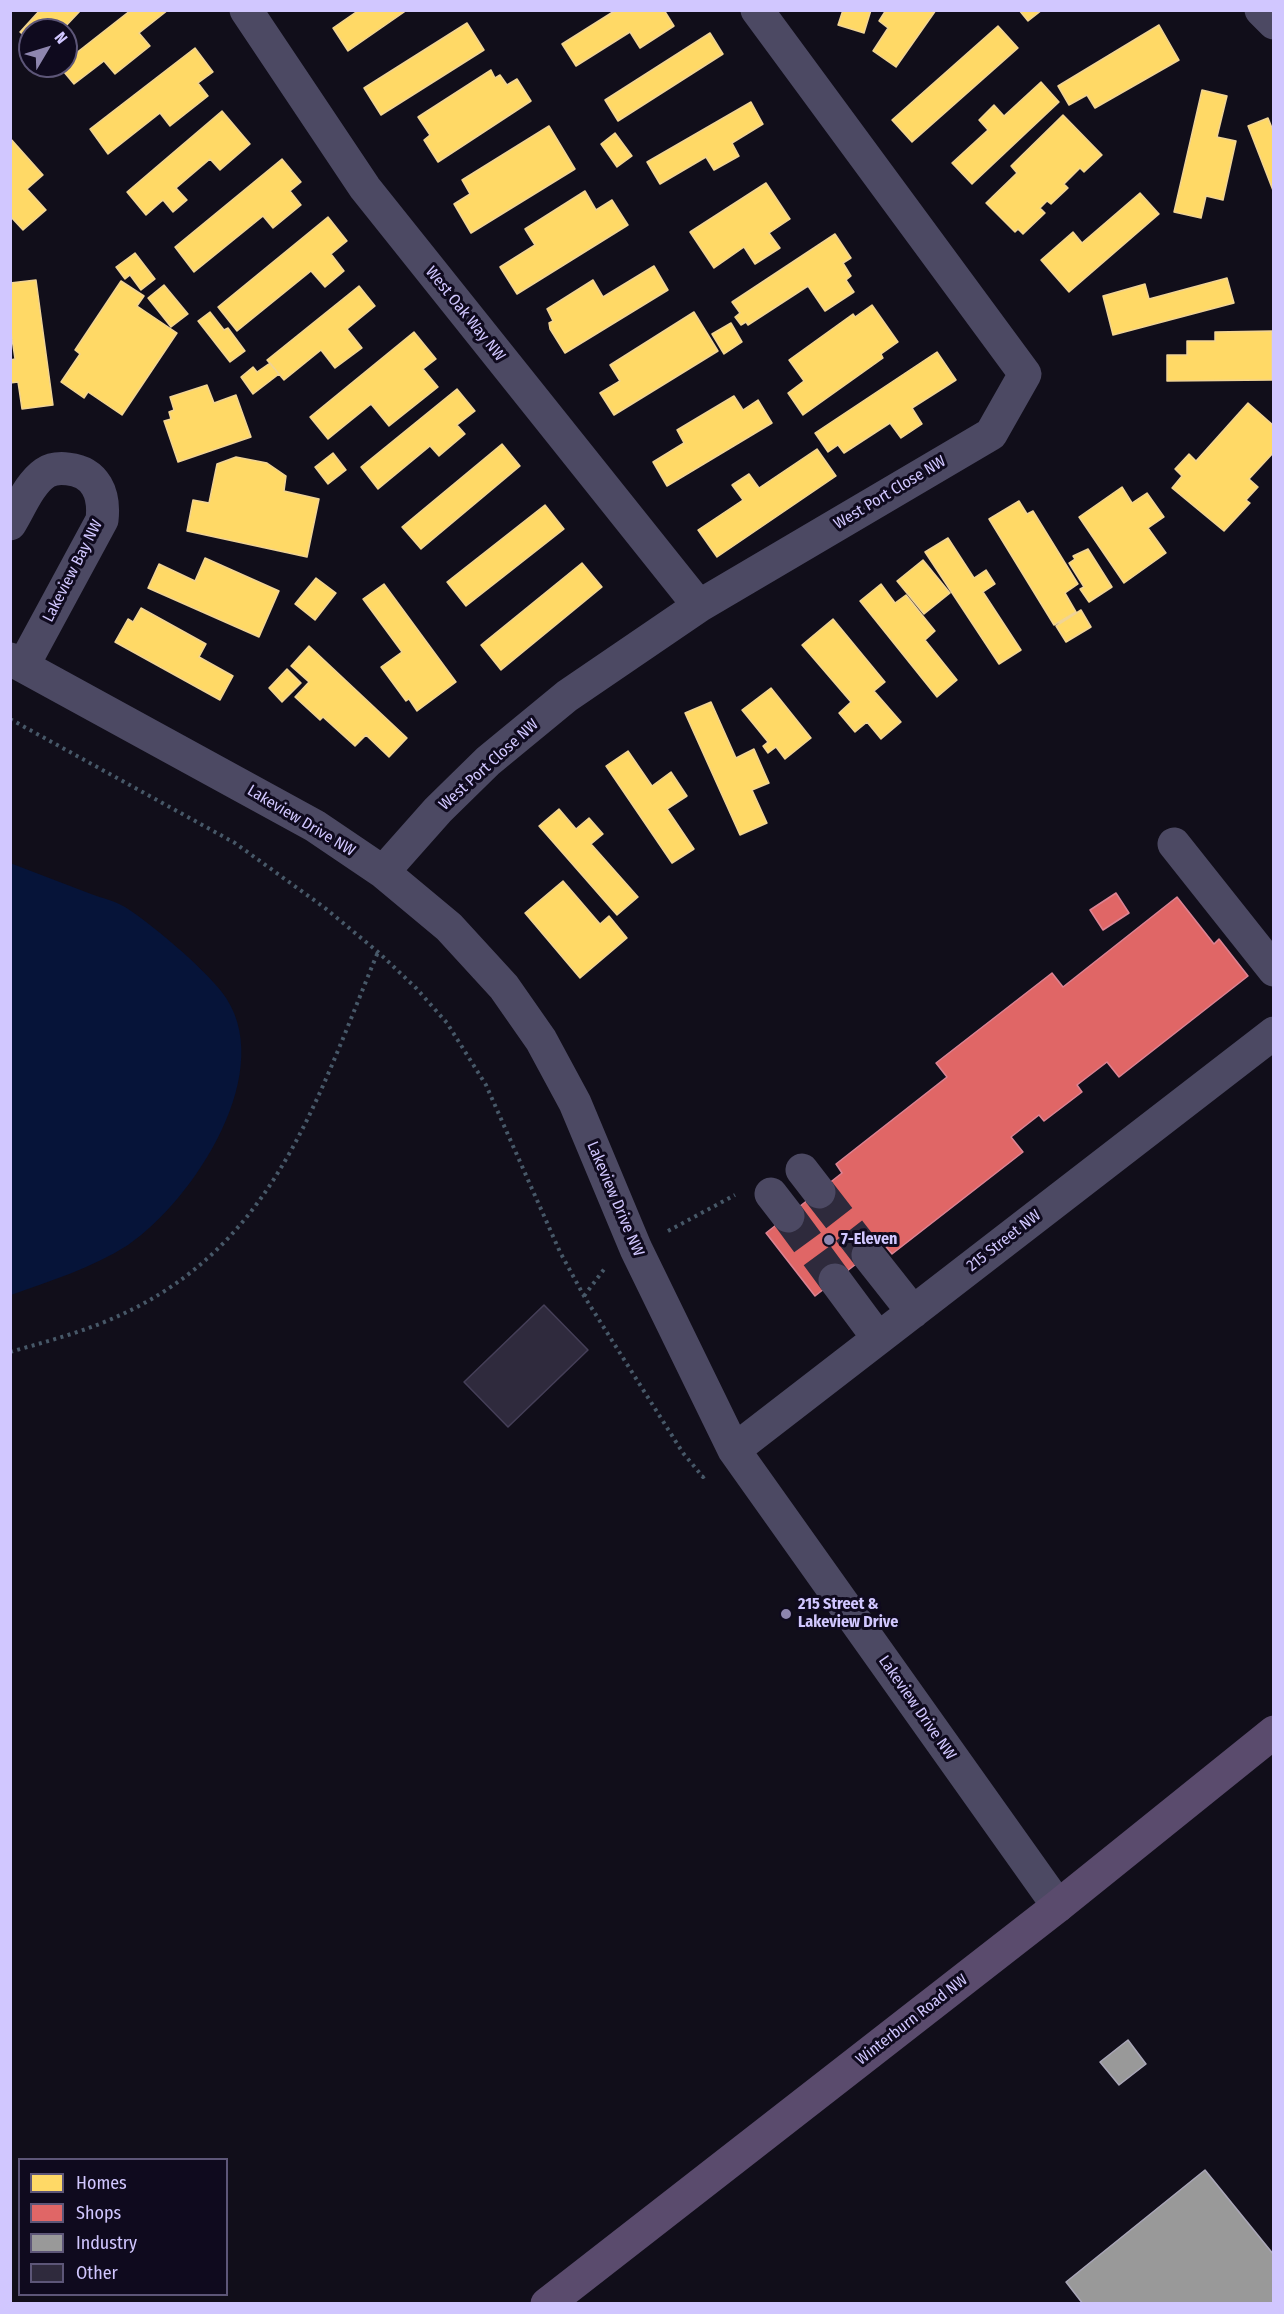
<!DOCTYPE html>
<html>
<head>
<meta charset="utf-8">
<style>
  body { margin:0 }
  #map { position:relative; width:1284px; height:2314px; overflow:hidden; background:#110e1a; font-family:"Fira Sans Condensed",sans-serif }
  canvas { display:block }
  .frame { position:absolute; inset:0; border:12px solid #d1c7ff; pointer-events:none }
  .legend { position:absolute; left:18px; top:2158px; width:210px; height:138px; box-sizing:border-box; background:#0f0a1e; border:2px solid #5d5678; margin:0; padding:8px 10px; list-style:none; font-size:18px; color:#d1c7ff }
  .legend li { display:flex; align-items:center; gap:12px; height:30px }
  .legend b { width:30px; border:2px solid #5d5678 }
  .north { position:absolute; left:18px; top:18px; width:60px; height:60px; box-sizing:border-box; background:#0f0a1e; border:2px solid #5d5678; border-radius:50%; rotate:52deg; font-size:16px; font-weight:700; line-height:24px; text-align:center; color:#d1c7ff }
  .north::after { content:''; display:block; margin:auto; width:21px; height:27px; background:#8e86af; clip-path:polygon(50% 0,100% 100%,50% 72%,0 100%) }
</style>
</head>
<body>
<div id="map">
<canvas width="1284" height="2314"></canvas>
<div class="frame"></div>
<ul class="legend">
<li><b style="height:16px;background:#ffd966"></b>Homes</li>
<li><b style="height:16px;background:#e06666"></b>Shops</li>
<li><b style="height:16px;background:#999"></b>Industry</li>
<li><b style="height:16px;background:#2f2a3d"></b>Other</li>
</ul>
<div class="north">N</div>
</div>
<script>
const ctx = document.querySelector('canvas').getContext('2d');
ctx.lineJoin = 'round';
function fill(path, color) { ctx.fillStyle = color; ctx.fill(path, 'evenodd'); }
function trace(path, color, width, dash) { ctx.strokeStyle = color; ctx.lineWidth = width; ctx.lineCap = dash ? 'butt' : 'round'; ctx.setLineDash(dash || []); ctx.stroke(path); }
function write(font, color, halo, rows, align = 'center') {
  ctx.font = font + ' "Fira Sans Condensed",sans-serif'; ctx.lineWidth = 6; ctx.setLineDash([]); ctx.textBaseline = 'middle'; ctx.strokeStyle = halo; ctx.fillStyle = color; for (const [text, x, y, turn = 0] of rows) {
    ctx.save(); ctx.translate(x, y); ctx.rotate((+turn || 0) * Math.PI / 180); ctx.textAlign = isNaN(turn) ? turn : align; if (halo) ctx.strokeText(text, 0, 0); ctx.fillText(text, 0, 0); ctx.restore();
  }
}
fill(new Path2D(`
  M 10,863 C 37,873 64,884 91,894 C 102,898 115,901 125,907 C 152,924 202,967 221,991 C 282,1067 193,1201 128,1245 C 92,1268 50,1281 11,1295 Z`), '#061439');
const homes = new Path2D(`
  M 40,10 L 81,10 L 62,30 L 30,30 L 30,41 L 20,32 Z
  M 131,10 L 168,10 L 139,33 L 150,46 L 115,74 L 104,61 L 74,84 L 59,66 L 66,66 L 66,61 Z
  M 359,10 L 407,10 L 348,51 L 333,28 Z
  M 616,10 L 664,10 L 674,26 L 640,48 L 630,32 L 576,66 L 562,44 Z
  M 843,10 L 871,10 L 864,33 L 838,25 Z
  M 886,10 L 936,10 L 896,67 L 873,51 L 888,28 L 879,21 Z
  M 1019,10 L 1042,10 L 1028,21 Z
  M 467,23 L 484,50 L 381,115 L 364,88 Z
  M 1159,25 L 1179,60 L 1095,108 L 1087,95 L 1069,105 L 1058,86 Z
  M 998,26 L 1018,48 L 912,142 L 892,120 Z
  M 710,33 L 723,54 L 618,121 L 605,100 Z
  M 195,48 L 213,72 L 198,83 L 208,96 L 170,126 L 160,113 L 108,154 L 90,129 Z
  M 491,70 L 495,78 L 500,75 L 507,85 L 517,79 L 531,101 L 438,162 L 424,140 L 430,135 L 418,117 Z
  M 1041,82 L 1059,102 L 972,184 L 952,163 L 988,130 L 979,120 L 994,105 L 1004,116 Z
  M 1202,90 L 1227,96 L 1217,137 L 1236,141 L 1223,200 L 1206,196 L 1201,218 L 1174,212 Z
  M 751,102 L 763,124 L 732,143 L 739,156 L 714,170 L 706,157 L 660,184 L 647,162 Z
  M 222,111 L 250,144 L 220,170 L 210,159 L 176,188 L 187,200 L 173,212 L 163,200 L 146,215 L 127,192 Z
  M 1063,115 L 1102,155 L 1084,172 L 1080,168 L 1064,184 L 1068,188 L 1051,204 L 1047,201 L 1040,208 L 1045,213 L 1023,234 L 1018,229 L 1015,232 L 986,203 L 1017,173 L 1011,166 Z
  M 1268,118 L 1274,133 L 1274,193 L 1248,126 Z
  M 549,126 L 575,169 L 471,233 L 454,204 L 470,194 L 462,180 Z
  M 615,133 L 632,156 L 617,167 L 601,144 Z
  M 10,138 L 43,175 L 27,189 L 46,210 L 23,230 L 10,216 Z
  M 282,159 L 301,182 L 290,191 L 301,205 L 273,228 L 263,216 L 194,272 L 175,247 Z
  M 766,183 L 790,219 L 769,233 L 780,248 L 755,264 L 744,247 L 714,268 L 690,232 Z
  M 585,191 L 596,210 L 612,200 L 628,225 L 517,294 L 500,267 L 535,245 L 525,229 Z
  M 1140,193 L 1159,214 L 1069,292 L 1041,260 L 1073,232 L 1082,243 Z
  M 328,217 L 347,241 L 331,254 L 344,271 L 325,287 L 311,271 L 237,331 L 218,307 Z
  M 835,234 L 851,258 L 843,263 L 851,276 L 846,280 L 854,292 L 825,311 L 808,286 L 748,325 L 746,322 L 741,325 L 735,317 L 740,313 L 732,302 Z
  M 135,253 L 155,279 L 141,290 L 130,275 L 125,279 L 116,267 Z
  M 654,266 L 668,290 L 565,353 L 550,329 L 549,323 L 553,321 L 547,309 L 593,280 L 603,297 Z
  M 1227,278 L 1234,303 L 1113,335 L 1103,296 L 1145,284 L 1149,299 Z
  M 36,280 L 53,405 L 22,409 L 18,382 L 10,383 L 10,360 L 15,359 L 10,325 L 10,283 Z
  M 121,281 L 144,296 L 137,306 L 177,333 L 122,415 L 88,392 L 84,398 L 61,382 L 80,354 L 75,350 Z
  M 164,285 L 188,314 L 171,327 L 148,298 Z
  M 359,286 L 375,306 L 347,329 L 362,348 L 335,368 L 321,350 L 284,380 L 267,360 Z
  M 872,305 L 898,342 L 881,354 L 883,358 L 803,415 L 788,393 L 804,381 L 789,360 L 853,314 L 855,317 Z
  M 210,312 L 224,330 L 228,328 L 245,351 L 230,362 L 198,321 Z
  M 694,312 L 718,351 L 614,415 L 600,393 L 620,381 L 610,365 Z
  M 731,323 L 742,342 L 724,354 L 712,334 Z
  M 1272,331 L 1272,380 L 1167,381 L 1167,355 L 1187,355 L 1187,341 L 1215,341 L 1215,332 Z
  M 414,332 L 436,359 L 423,369 L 438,387 L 389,426 L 371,404 L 328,439 L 310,417 Z
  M 937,352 L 956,380 L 912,408 L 922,424 L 901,438 L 890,423 L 844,453 L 838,445 L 828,452 L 815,433 Z
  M 270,363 L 279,374 L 253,394 L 241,377 L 253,367 L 257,372 Z
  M 207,385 L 214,403 L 236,395 L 251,437 L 178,462 L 164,421 L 171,419 L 169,412 L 174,410 L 170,397 Z
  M 457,389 L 475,411 L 457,425 L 465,434 L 439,456 L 430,446 L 378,489 L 361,467 Z
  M 734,396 L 743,410 L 758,400 L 772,423 L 667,486 L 653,462 L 684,443 L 677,430 Z
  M 1248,403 L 1274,426 L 1274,452 L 1249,479 L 1258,487 L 1246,500 L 1250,503 L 1224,531 L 1172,488 L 1182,476 L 1175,469 L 1189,454 L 1196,461 Z
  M 502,444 L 520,466 L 421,549 L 402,527 Z
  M 817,449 L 836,476 L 717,557 L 698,530 L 743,500 L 732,485 L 749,474 L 759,488 Z
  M 333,453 L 346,470 L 328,484 L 315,467 Z
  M 236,457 L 267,463 L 286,476 L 284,491 L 319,499 L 307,557 L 187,531 L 193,500 L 209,503 L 217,464 Z
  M 1122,487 L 1132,503 L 1147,493 L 1164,517 L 1148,528 L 1166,553 L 1124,583 L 1079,517 Z
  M 1019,501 L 1027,514 L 1033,511 L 1078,584 L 1065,593 L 1076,612 L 1054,625 L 989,519 Z
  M 545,505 L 564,529 L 466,606 L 447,582 Z
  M 948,538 L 974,578 L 986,570 L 995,584 L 983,592 L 1021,650 L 999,664 L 925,552 Z
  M 1088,549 L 1112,587 L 1089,602 L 1080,589 L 1084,587 L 1069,563 L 1075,559 L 1073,556 Z
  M 205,558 L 279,591 L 259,637 L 148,588 L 159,564 L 195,581 Z
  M 923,560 L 950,593 L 924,614 L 897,581 Z
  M 582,563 L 602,587 L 501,670 L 481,645 Z
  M 316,578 L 336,593 L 315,620 L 295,604 Z
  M 384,584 L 456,682 L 417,711 L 409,699 L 406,701 L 381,667 L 402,652 L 363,599 Z
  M 881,584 L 895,603 L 906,595 L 935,631 L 925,640 L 957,680 L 937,697 L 860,601 Z
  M 141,608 L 206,644 L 199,657 L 233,676 L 220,700 L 115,642 L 128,619 L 133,622 Z
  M 1081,610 L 1091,627 L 1066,642 L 1056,626 Z
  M 833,619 L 885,682 L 874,691 L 901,722 L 881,739 L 867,722 L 855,732 L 839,713 L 851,702 L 802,645 Z
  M 309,646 L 407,738 L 389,757 L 366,735 L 355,746 L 323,717 L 320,720 L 295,697 L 309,682 L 291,666 Z
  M 287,669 L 301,683 L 282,702 L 269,688 Z
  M 771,688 L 811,738 L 785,759 L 776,747 L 768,753 L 763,746 L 768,742 L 742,710 Z
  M 711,702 L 736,758 L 754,749 L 769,783 L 752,790 L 767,823 L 740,835 L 685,713 Z
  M 628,751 L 652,786 L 671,772 L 687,796 L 667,809 L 694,849 L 672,863 L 606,766 Z
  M 559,809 L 576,829 L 589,818 L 603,834 L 591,844 L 638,897 L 617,915 L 539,826 Z
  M 563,881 L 600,924 L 609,916 L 627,938 L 580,978 L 525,913 Z`);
fill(homes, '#ffd966');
trace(homes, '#f1d494', 1.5);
const shops = new Path2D(`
  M 1116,893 L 1129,913 L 1103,930 L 1090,910 Z
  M 1177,897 L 1214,944 L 1219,939 L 1248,976 L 1119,1077 L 1107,1062 L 1077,1085 L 1082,1092 L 1044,1121 L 1039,1115 L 1011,1137 L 1023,1152 L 892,1254 L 883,1243 L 815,1296 L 766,1233 L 842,1173 L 836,1164 L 947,1077 L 936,1063 L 1052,973 L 1063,987 Z`);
fill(shops, '#e06666');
trace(shops, '#dc8394', 1.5);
const industry = new Path2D(`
  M 1128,2040 L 1146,2064 L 1119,2085 L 1100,2062 Z
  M 1205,2170 L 1274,2255 L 1274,2304 L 1083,2304 L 1066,2282 Z`);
fill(industry, '#999');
trace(industry, '#aaa7b8', 1.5);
const building = new Path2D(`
  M 544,1305 L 588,1350 L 508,1427 L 464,1382 Z`);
fill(building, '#2f2a3d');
trace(building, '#453f58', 1.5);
trace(new Path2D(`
  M 819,1192 L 868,1255
  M 788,1216 L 835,1280`), '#2e2a3c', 33, [33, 16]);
trace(new Path2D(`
  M 10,719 L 235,843 L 325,908 L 378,952 L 416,988 L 447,1023 L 486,1085 L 560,1252 L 584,1296 L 683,1453 L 703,1477 L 706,1474
  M 668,1231 L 735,1195
  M 584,1296 L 605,1268
  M 10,1352 C 41,1343 72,1335 102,1323 C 272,1255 314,1106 378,952`), '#475868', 4, [3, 4.5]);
trace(new Path2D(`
  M 246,10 L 365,188 L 699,606
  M 1261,10 L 1274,23
  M 10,524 C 20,508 29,484 45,473 C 51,469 60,468 68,469 C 96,472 105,494 102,520 L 23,666
  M 10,659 L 315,826 L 383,872 L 449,927 L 504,987 L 541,1040 L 575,1103 L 636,1249 L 734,1450 L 1058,1906
  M 1174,844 L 1274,970
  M 383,872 L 438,810 L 488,761 L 567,696 L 699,606 L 991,434 L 1025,374 L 757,10
  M 802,1170 L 819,1192
  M 771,1194 L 788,1216
  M 868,1255 L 913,1312
  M 835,1280 L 878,1338
  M 734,1450 L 1274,1033`), '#4c4963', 33);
trace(new Path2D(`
  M 547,2304 L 1058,1906 L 1274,1732`), '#5a4b6d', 33);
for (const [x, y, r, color] of [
  [829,1240,6,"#8e86af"],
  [786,1614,6,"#8e86af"]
]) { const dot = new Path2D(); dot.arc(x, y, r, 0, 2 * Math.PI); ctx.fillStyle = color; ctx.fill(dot); trace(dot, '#0f0a1e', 2); }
write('16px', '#d1c7ff', '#0f0a1e', [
  ["West Oak Way NW",465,314,51],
  ["West Port Close NW",890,493,-31],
  ["Lakeview Bay NW",73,571,-63],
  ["West Port Close NW",489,765,-42],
  ["Lakeview Drive NW",301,821,31],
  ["Lakeview Drive NW",615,1199,67],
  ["215 Street NW",1004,1241,-38],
  ["Lakeview Drive NW",917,1708,55],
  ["Winterburn Road NW",912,2020,-38]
]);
write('bold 16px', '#d1c7ff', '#0f0a1e', [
  ["7-Eleven",841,1240],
  ["215 Street &",798,1605],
  ["Lakeview Drive",798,1623]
], 'left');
</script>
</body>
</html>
